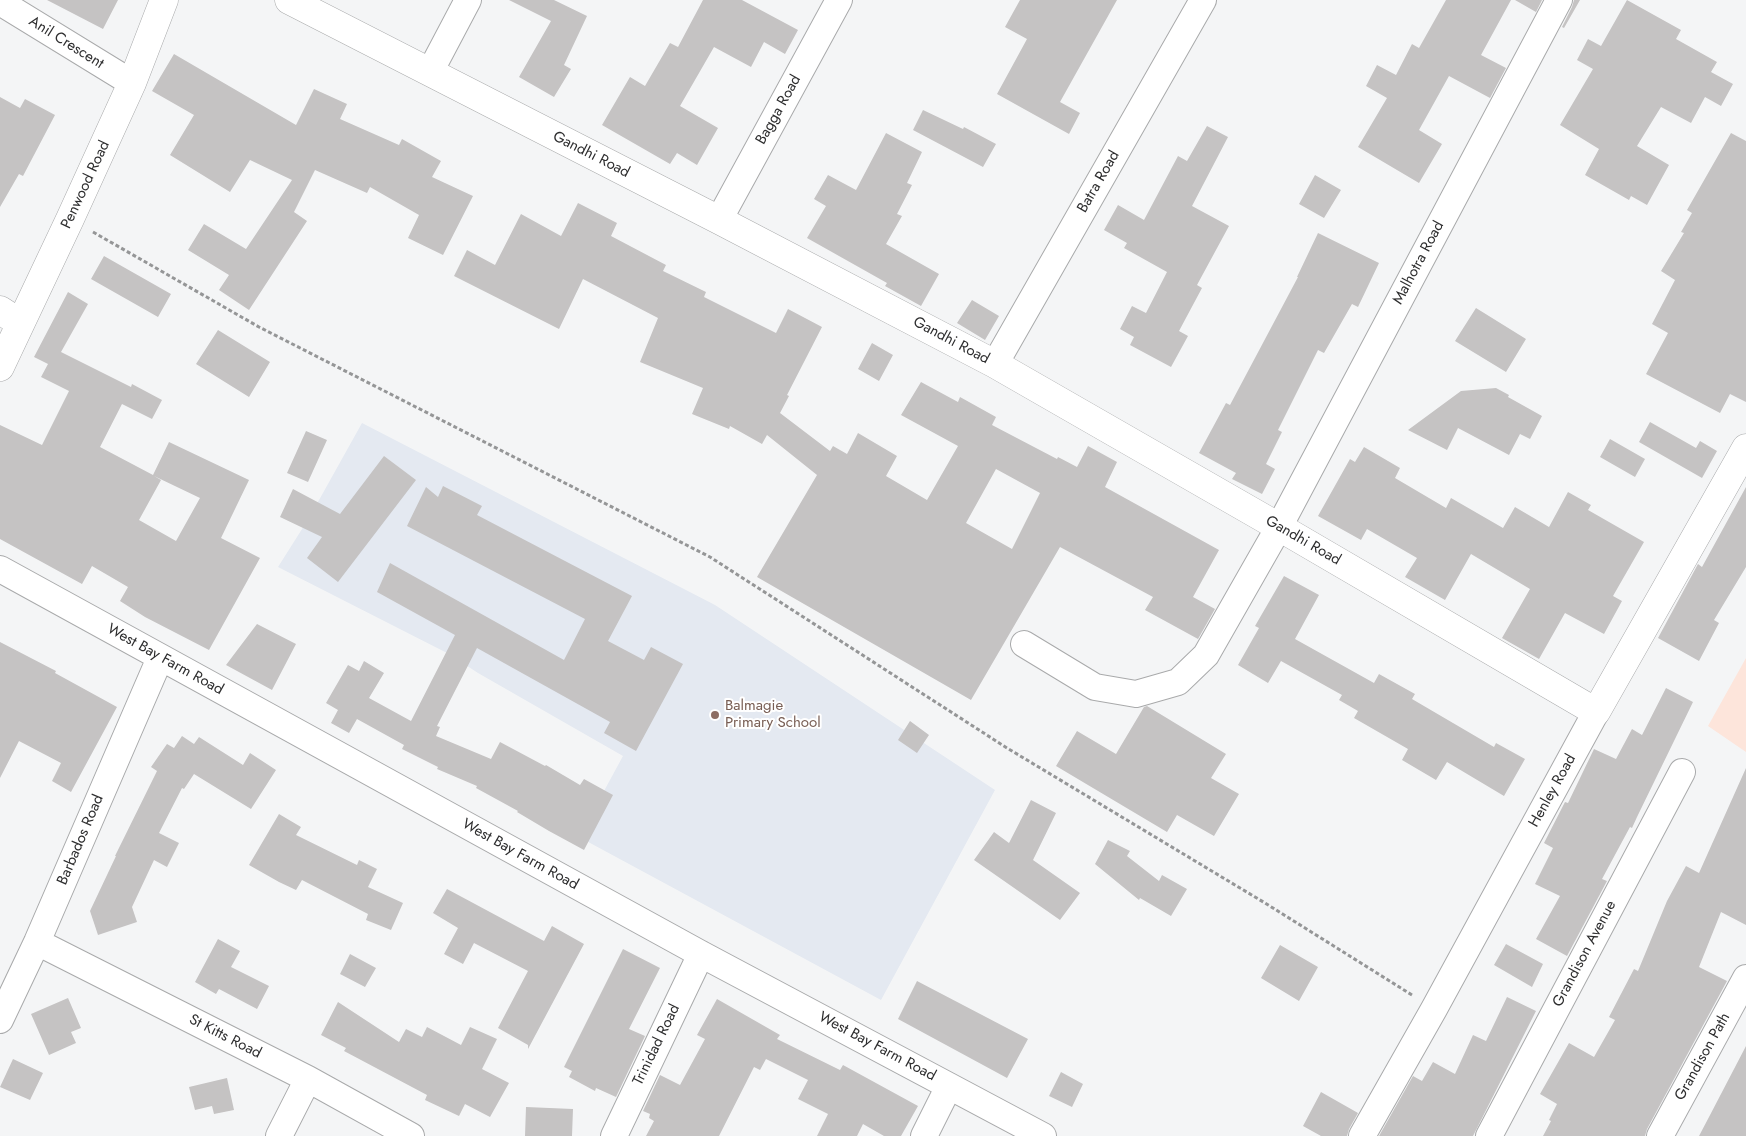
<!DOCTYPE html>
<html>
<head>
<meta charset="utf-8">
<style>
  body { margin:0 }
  canvas { display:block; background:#f4f5f6 }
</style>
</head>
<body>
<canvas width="1746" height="1136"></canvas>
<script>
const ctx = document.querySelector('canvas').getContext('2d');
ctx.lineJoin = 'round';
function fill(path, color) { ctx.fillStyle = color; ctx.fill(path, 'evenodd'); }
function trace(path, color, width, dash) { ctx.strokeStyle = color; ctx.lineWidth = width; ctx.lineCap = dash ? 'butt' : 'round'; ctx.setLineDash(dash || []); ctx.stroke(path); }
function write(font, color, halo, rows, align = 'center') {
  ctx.font = font + ' Jost,sans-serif'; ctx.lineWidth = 4; ctx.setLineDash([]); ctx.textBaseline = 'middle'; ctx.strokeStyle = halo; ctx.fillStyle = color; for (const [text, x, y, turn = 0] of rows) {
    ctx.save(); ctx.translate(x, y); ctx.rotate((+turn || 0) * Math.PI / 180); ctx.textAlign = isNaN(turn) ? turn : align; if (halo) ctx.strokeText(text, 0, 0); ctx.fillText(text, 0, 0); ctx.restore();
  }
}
fill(new Path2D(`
  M 1746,658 L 1746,752 L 1708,726 Z`), '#fde5db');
fill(new Path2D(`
  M 362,423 L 715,605 L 995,790 L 881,1000 L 579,837 L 623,756 L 478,673 L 449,654 L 278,567 L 309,518 Z`), '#e4e9f1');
fill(new Path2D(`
  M 47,0 L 118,0 L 103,29 Z
  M 509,0 L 554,0 L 587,16 L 564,65 L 571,69 L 554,97 L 519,77 L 551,21 Z
  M 703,0 L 742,0 L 798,30 L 785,54 L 764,42 L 751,67 L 714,47 L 680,106 L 718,128 L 697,165 L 677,153 L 670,164 L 602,125 L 630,77 L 645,86 L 670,43 L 678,47 Z
  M 1020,0 L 1117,0 L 1060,102 L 1080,113 L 1069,134 L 997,94 L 1027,39 L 1005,27 Z
  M 1446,0 L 1511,0 L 1481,55 L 1506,68 L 1490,98 L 1449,76 L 1419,130 L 1442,144 L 1419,183 L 1358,147 L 1387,98 L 1366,86 L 1377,65 L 1396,75 L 1412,44 L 1419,48 Z
  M 1515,0 L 1542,0 L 1536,12 Z
  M 1574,0 L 1580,0 L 1564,28 L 1562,27 L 1572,7 Z
  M 1627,0 L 1681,30 L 1676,39 L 1717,62 L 1711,72 L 1733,84 L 1721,106 L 1705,97 L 1691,123 L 1661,107 L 1637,146 L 1669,165 L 1647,205 L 1631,196 L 1629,200 L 1585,175 L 1599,149 L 1560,125 L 1593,69 L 1577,60 L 1588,39 L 1601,46 Z
  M 174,54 L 296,125 L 314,89 L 347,104 L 340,119 L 399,145 L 402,139 L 441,161 L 432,177 L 473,196 L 443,255 L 408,238 L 419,215 L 370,187 L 367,193 L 315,170 L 294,212 L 307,221 L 249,310 L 219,290 L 229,275 L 188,250 L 204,224 L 246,249 L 292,180 L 250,160 L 230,192 L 170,155 L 194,115 L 152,91 Z
  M 0,97 L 20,108 L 25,99 L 55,115 L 23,176 L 19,174 L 0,207 Z
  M 923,110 L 963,129 L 964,127 L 996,144 L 983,167 L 913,130 Z
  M 1207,126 L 1228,137 L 1192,206 L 1229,226 L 1197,285 L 1202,288 L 1179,331 L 1188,336 L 1171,367 L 1130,345 L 1134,337 L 1120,329 L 1132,306 L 1146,313 L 1167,272 L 1124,248 L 1127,243 L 1104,230 L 1118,205 L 1144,220 L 1178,156 L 1187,161 Z
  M 886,133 L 922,152 L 907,183 L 912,185 L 897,214 L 902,216 L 886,244 L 939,274 L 921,306 L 885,286 L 887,283 L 807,238 L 826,206 L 814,199 L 828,175 L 856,190 Z
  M 1731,133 L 1746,141 L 1746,402 L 1730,394 L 1720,413 L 1646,374 L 1668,333 L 1652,324 L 1675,280 L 1661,271 L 1684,233 L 1681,232 L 1692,213 L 1687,210 Z
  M 1315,175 L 1341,190 L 1324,218 L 1299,204 Z
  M 578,203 L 617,223 L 611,236 L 666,265 L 663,271 L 706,292 L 704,297 L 776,333 L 788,309 L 822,327 L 787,395 L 789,396 L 780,413 L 830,451 L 833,446 L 847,454 L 858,433 L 897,456 L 886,476 L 927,500 L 958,446 L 901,415 L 921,382 L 958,402 L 960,397 L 996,417 L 992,425 L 1057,459 L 1058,457 L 1077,467 L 1088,446 L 1117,462 L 1105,487 L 1219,550 L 1193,597 L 1215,609 L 1198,639 L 1145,610 L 1153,597 L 1060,547 L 971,700 L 757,577 L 817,475 L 767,435 L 762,444 L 730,426 L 729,429 L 692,414 L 703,388 L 640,362 L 658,318 L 583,279 L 559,329 L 454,276 L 467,250 L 495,265 L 521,214 L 561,236 ZM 996,469 L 1040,493 L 1012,549 L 966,523 Z
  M 1318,233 L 1379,263 L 1358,307 L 1352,304 L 1324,353 L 1318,350 L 1278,430 L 1282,432 L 1266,464 L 1275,469 L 1262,494 L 1232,479 L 1236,473 L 1199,453 L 1226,403 L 1230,405 L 1298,277 L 1297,277 Z
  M 104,256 L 171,294 L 158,317 L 91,279 Z
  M 68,292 L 88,304 L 61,352 L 131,387 L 132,384 L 162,400 L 152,419 L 122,404 L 100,447 L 153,475 L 169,442 L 249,480 L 221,538 L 260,558 L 209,650 L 145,617 L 120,601 L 128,587 L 92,566 L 82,584 L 0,539 L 0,425 L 42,445 L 69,391 L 41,377 L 48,364 L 34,357 ZM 154,476 L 200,498 L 176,541 L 139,520 L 161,480 Z
  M 972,300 L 999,316 L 985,340 L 957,323 Z
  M 1476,308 L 1526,339 L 1506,372 L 1455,341 Z
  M 218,330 L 270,362 L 249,397 L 196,364 Z
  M 872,343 L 893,355 L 879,381 L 858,369 Z
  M 1496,388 L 1509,395 L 1508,397 L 1542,416 L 1530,439 L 1520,434 L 1509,455 L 1458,428 L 1447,450 L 1408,430 L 1461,391 Z
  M 1650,422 L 1696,448 L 1700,441 L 1717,451 L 1702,478 L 1639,442 Z
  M 306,431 L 327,440 L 308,482 L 287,473 Z
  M 1610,439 L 1645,459 L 1635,477 L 1600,457 Z
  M 1364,447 L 1400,468 L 1395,478 L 1446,508 L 1451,498 L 1503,528 L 1515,507 L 1549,527 L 1568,492 L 1591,505 L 1588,510 L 1644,542 L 1613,596 L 1622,601 L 1604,634 L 1565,613 L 1539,659 L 1502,638 L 1530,589 L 1471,554 L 1445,600 L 1405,577 L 1417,558 L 1367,529 L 1361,540 L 1318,516 L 1350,459 L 1355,462 Z
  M 384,456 L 416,480 L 338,582 L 307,558 L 322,537 L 280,517 L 293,489 L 340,514 Z
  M 443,486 L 482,506 L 477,515 L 632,596 L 608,641 L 644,660 L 651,647 L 683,664 L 636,751 L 604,733 L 610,722 L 477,648 L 437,726 L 440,727 L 436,736 L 491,759 L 500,742 L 545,766 L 546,765 L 580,785 L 584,779 L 613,795 L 584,850 L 549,831 L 517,812 L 518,811 L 476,788 L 477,786 L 437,769 L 438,767 L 402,749 L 404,745 L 357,719 L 349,733 L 331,723 L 338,710 L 326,703 L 348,665 L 359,671 L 364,661 L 384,673 L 369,698 L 411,721 L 455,635 L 377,592 L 390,563 L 564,660 L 585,619 L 407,526 L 426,487 L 438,497 Z
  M 1746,487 L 1746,567 L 1714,620 L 1719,623 L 1699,661 L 1658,638 L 1698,564 L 1702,567 Z
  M 1284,576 L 1319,595 L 1295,639 L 1374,683 L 1379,674 L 1415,694 L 1412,699 L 1494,747 L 1496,743 L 1525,759 L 1504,796 L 1447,762 L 1436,780 L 1402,760 L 1408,749 L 1354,718 L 1358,711 L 1339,700 L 1342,695 L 1281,661 L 1268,683 L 1238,665 L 1259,628 L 1255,626 Z
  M 257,624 L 296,644 L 272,690 L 226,665 Z
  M 0,642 L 56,671 L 55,673 L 117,707 L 71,792 L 52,781 L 61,763 L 19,741 L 0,778 Z
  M 1666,688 L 1693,702 L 1637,817 L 1632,828 L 1630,827 L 1602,879 L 1607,881 L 1567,956 L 1536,939 L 1560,896 L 1535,884 L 1553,848 L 1544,843 L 1565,802 L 1568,803 L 1594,749 L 1616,759 L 1632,729 L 1642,735 Z
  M 1147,706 L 1226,754 L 1211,778 L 1239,794 L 1214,836 L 1177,815 L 1167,832 L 1056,766 L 1077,731 L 1116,754 L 1144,707 Z
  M 910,721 L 929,735 L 917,753 L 898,740 Z
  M 182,736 L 194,744 L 199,737 L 243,765 L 250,753 L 276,770 L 251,809 L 194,774 L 184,789 L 182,788 L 159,833 L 179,843 L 167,867 L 154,860 L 132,907 L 137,922 L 98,935 L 90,911 L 116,856 L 115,856 L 157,771 L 151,767 L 167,744 L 174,748 Z
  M 1746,768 L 1746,925 L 1721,912 L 1699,967 L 1727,981 L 1647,1129 L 1645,1136 L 1543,1136 L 1551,1121 L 1549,1120 L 1557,1104 L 1540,1094 L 1569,1043 L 1594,1057 L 1615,1020 L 1609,1017 L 1634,969 L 1638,971 L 1667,901 L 1686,866 L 1699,873 Z
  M 1031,800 L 1056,813 L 1033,860 L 1080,893 L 1060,920 L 974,860 L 994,832 L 1009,843 Z
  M 279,814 L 301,827 L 296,835 L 357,865 L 359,860 L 377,869 L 368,887 L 403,903 L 391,930 L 366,920 L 368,914 L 302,880 L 296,890 L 279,882 L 249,865 Z
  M 1108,840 L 1130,851 L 1127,856 L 1159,881 L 1162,875 L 1187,889 L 1171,916 L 1140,898 L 1139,900 L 1095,864 Z
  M 447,889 L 544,941 L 552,926 L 584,944 L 528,1049 L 528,1045 L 498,1028 L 528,971 L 474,943 L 463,964 L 444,954 L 458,928 L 433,913 Z
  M 218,939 L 240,951 L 231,967 L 269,986 L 257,1009 L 219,989 L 216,994 L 195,982 Z
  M 1506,944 L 1543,964 L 1532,987 L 1494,965 Z
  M 1280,945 L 1318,967 L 1299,1001 L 1261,978 Z
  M 623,949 L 660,968 L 629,1029 L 645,1036 L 616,1097 L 596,1088 L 595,1091 L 569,1077 L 572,1071 L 564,1067 Z
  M 350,954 L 376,968 L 365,987 L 340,974 Z
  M 917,981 L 1028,1039 L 1007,1078 L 898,1019 Z
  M 1507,997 L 1536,1011 L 1473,1136 L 1379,1136 L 1413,1076 L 1422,1081 L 1433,1062 L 1455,1074 L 1473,1035 L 1486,1041 Z
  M 68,998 L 81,1028 L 71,1032 L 76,1043 L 49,1055 L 31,1014 Z
  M 717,999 L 780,1035 L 777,1039 L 840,1070 L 843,1065 L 918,1106 L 901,1136 L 884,1136 L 863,1124 L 857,1136 L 817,1136 L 828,1114 L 798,1099 L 808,1080 L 766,1059 L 760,1070 L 754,1067 L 719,1136 L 646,1136 L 654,1121 L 649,1118 L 650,1114 L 643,1111 L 660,1075 L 680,1085 L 705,1039 L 697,1035 Z
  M 338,1002 L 399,1042 L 406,1029 L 422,1037 L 427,1027 L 461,1045 L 470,1027 L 497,1039 L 482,1069 L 509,1083 L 490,1117 L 465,1104 L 459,1116 L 425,1100 L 427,1095 L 344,1051 L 346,1048 L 321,1035 Z
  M 1746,1046 L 1746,1136 L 1699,1136 L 1709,1117 Z
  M 13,1059 L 43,1073 L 30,1100 L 0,1087 Z
  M 1061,1072 L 1083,1084 L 1072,1107 L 1049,1096 Z
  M 227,1078 L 234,1110 L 214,1114 L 212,1106 L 195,1110 L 189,1087 Z
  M 1321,1092 L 1358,1113 L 1349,1129 L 1347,1136 L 1321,1136 L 1303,1126 Z
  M 526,1107 L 573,1109 L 572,1136 L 525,1136 Z`), '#c5c3c3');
const minor = new Path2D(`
  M 0,2 L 132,83
  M 430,72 L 468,0
  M 719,220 L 839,0
  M 995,364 L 1203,0
  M 0,569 L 701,954 L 1043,1136
  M 1024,644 L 1095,687 L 1136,694 L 1178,682 L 1206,655 L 1279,527 L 1559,0
  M 37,942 L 308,1079 L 411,1136
  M 0,1020 L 37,942 L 160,658
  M 279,1136 L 308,1079
  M 614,1136 L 701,954
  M 924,1136 L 949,1086
  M 1362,1136 L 1434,1009 L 1596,712
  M 1489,1136 L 1682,772
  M 1660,1136 L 1746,978`);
const tertiary = new Path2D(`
  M 289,0 L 719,220 L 995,364 L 1279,527 L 1596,712 L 1746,448
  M 0,310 L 20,323
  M 0,367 L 70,219 L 132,83 L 164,0`);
trace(minor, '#a9aaab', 28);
trace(tertiary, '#a9aaab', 29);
trace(new Path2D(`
  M 93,232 L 259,327 L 710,557 L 1007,748 L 1265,903 L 1412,995`), '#959697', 3, [4, 2.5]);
trace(minor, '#fff', 26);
trace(tertiary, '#fff', 28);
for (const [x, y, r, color] of [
  [715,715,5,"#8d6e63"]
]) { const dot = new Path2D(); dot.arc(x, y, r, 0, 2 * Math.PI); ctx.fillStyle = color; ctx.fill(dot); trace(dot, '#fff', 2); }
write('15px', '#2e2e2f', '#fff', [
  ["Anil Crescent",66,43,32],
  ["Bagga Road",779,110,-61],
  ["Gandhi Road",591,155,27],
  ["Batra Road",1099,182,-60],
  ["Penwood Road",86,185,-65],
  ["Malhotra Road",1419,263,-62],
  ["Gandhi Road",951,341,28],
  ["Gandhi Road",1303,541,30],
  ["West Bay Farm Road",165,660,29],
  ["Henley Road",1553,791,-61],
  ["Barbados Road",81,840,-67],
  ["West Bay Farm Road",520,855,29],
  ["Grandison Avenue",1585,954,-62],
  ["St Kitts Road",225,1037,27],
  ["Trinidad Road",657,1045,-64],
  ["West Bay Farm Road",877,1047,28],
  ["Grandison Path",1703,1057,-61]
]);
write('15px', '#785e54', '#fff', [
  ["Balmagie",725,706],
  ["Primary School",725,723]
], 'left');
</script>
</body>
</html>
